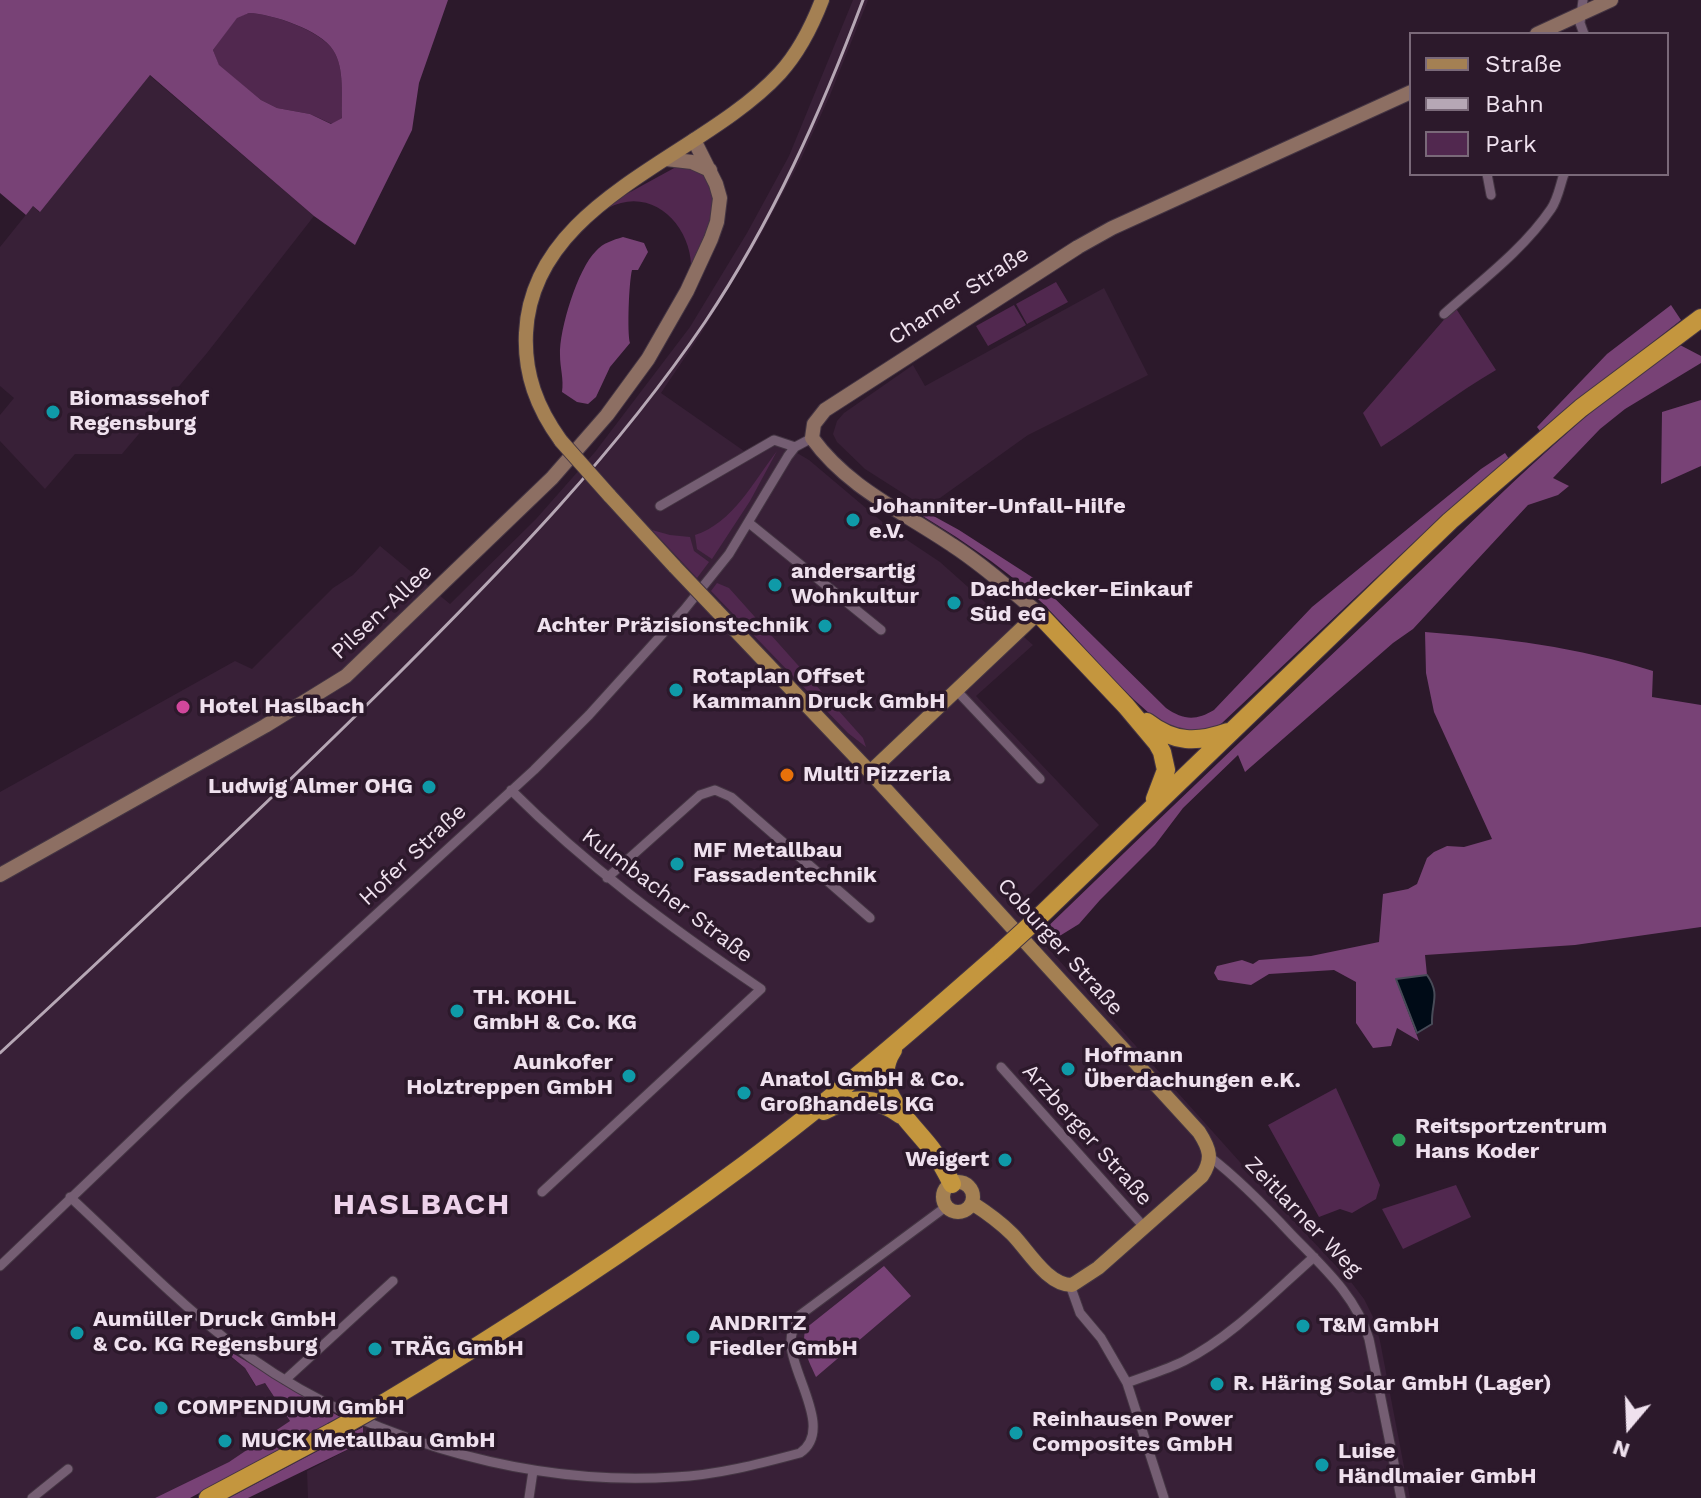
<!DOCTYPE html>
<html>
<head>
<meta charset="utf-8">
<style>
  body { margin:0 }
  #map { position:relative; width:1701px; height:1498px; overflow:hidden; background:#2c192b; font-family:"Work Sans",sans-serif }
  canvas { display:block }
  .legend { position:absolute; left:1409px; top:32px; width:260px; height:144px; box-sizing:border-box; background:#2c192b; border:2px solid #7a6979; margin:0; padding:10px 14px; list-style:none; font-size:24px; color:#efe1ee }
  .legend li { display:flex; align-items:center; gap:16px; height:40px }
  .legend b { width:40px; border:2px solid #7a6979 }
  .north { position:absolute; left:1589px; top:1386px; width:80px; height:80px; -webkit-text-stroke:6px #2c192b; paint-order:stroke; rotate:199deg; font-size:22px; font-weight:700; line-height:32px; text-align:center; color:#efe1ee }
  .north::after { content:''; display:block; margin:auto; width:28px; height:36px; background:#efe1ee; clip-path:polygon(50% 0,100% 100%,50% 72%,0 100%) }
</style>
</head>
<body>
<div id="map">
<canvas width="1701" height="1498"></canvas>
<ul class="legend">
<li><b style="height:10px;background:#a48053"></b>Straße</li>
<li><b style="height:10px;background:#b6a7b5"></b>Bahn</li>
<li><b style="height:22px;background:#51284f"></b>Park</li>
</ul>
<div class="north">N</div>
</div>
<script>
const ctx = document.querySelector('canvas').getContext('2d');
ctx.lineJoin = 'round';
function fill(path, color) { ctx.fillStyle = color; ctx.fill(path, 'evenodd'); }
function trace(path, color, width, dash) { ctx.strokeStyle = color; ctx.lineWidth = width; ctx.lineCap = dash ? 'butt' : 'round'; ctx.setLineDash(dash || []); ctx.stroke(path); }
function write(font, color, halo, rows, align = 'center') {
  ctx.font = font + ' "Work Sans",sans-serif'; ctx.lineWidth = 7; ctx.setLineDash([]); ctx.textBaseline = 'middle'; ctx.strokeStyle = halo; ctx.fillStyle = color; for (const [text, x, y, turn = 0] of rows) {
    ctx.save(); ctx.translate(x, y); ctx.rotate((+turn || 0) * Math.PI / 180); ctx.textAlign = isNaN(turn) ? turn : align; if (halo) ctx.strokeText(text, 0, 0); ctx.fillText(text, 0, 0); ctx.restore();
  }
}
fill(new Path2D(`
  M 853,0 L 868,0 L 830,95 L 800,161 L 758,240 L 700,335 L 661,393 L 744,451 L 770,437 L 809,460 L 892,530 L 940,562 L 1033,645 L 976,696 L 1099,825 L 1014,910 L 1265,1190 L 1351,1282 L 1364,1299 L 1374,1319 L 1380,1341 L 1410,1498 L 308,1498 L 307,1471 L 357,1445 L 363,1428 L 229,1352 L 228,1355 L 245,1368 L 255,1386 L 264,1382 L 290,1421 L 266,1439 L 229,1462 L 155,1498 L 0,1498 L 0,792 L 235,661 L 252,669 L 333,588 L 353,575 L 380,546 L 450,604 L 536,519 L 595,452 L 690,327 L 747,233 L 789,156 Z
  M 149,75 L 314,216 L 207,353 L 122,454 L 75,454 L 45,489 L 0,441 L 0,415 L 14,398 L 0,386 L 0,247 L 33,206 L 39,212 Z
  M 1104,288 L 1148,375 L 1028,435 L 926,508 L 865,469 L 837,442 L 833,434 L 837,421 L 844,413 L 913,365 L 925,386 Z`), '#382037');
fill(new Path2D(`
  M 249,13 C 272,14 320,30 333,50 C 345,68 341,97 342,118 L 332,124 L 310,114 L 277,108 L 261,100 L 219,66 L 213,50 L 237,17 Z
  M 676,167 C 684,168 694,167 700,172 C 730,194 701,248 691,272 C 694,228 653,184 608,208 L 623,196 Z
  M 1056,282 L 1068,302 L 1027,324 L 1016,304 Z
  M 1014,305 L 1026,325 L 988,346 L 976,326 Z
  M 1455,307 L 1496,370 C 1456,393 1420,422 1381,447 L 1363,413 Z
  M 777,451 L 750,501 L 712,559 L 697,549 L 695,535 C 733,523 754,481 777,451 Z
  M 652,530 L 670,535 L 690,537 L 694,551 L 709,562 L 697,578 Z
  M 717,583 L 729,588 L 863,738 L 866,747 L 848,733 L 711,591 Z
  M 1336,1088 L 1380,1185 L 1376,1199 L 1352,1213 L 1340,1209 L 1319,1217 L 1268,1125 Z
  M 1456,1185 L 1471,1217 L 1403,1249 L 1382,1209 Z`), '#51284f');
fill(new Path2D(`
  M 0,0 L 448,0 L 419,83 L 412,130 L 355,245 L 314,216 L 150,75 L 40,212 L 33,206 L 26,215 L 0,193 ZM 249,13 C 272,14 321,30 333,50 C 345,68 341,97 342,118 L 331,124 L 310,114 L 277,108 L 261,100 L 219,65 L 213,50 L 237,18 Z
  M 623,237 L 644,243 L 648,252 L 638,270 L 632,270 C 629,281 627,333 630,343 L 610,367 L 596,397 L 588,404 L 577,402 L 562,392 C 564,379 560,368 560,355 C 559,330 578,268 596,251 C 603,243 613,240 623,237 Z
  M 1671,305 L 1681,320 L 1540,431 L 1537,427 L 1607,354 Z
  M 1680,345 L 1701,356 L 1701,363 L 1625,409 L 1600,429 L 1553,478 L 1569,486 L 1558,495 L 1528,505 L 1413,629 L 1393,643 L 1245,772 L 1238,755 L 1183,808 L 1155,845 L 1100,900 L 1079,924 L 1045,945 L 1037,937 C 1164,814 1291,693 1419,572 C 1503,493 1584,409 1680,345 Z
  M 1701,400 L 1701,466 L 1661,484 L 1662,412 Z
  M 1505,453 L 1509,459 L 1410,546 L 1222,723 C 1213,729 1193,737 1182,733 C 1143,722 1073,631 1039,600 C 998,563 952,533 904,505 L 908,502 L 959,530 L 1035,579 L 1166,708 C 1183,720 1196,721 1214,710 L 1312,607 L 1481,469 Z
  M 1425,632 C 1503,638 1578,647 1653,671 L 1652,697 L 1701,705 L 1701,927 L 1575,945 L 1425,955 L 1427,975 L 1396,980 L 1419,1041 L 1397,1028 L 1391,1046 L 1373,1048 L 1356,1023 L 1356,982 L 1334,970 L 1269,974 L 1251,985 L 1218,980 L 1214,973 L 1217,966 L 1242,960 L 1253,964 L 1259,960 L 1311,956 L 1379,942 L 1383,894 L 1408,889 L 1417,884 L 1427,858 L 1434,852 L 1447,846 L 1464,847 L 1492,839 L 1434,712 L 1426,673 Z
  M 884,1266 L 911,1296 L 816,1377 C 809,1361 800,1346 806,1328 Z
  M 229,1351 L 340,1417 L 190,1498 L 155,1498 L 229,1462 L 290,1421 L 265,1383 L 256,1386 L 245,1368 L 228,1354 Z
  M 363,1427 L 363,1438 L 357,1445 L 248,1498 L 229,1498 Z`), '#784276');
const water = new Path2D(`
  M 1427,975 C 1441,995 1431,1003 1432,1024 L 1417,1033 L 1396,979 Z`);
fill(water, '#000b17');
trace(water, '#484b58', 2);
const street = new Path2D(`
  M 1583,0 L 1580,23 L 1584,34
  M 1487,174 L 1491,195
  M 1444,314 C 1481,281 1523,250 1551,209 C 1558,199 1560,185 1564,174
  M 660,506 L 774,440 L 795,447
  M 749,523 L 881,630
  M 957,691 L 1040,779
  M 511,790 C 587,866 671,928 761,989 L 542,1192
  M 607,878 L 700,795 L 715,790 L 731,797 L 870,918
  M 1001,1067 L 1145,1228
  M 1210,1157 C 1240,1180 1266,1207 1292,1235 C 1323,1267 1356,1296 1369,1339 L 1401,1498
  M 70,1197 C 122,1245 171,1296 227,1340 C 348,1435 521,1487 675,1477 C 717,1475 759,1464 800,1453 C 833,1431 794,1378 791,1346 C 790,1334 794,1325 800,1315 L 947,1206
  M 0,1266 L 182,1092 L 534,770 L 589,715 L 684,610 L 729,554 L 788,456 L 795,447 L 812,438
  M 1070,1285 L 1080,1313 L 1101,1338 L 1127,1383 L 1164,1498
  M 285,1380 L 393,1281
  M 1127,1383 C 1145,1376 1166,1370 1184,1361 C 1233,1336 1273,1293 1314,1257
  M 32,1498 L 68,1469
  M 529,1498 L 533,1471`);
const secondary = new Path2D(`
  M 1537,34 L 1611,0
  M 666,159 L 692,162 L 710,170
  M 1038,613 C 1011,590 983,565 952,545 C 902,511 848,488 812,438 L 814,424 L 825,410 L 1078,247 L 1112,228 L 1411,92
  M 0,875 L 265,726 L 346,676 L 552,478 L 607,415 L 648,359 L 687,291 L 711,239 L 717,222 L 720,198 L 716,184 L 694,140`);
const primary = new Path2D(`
  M 561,441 C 537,408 524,374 526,333 C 532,200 702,158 780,73 C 799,52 812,26 822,0
  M 609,495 L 675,567
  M 715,609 L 870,772 L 1199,1132 C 1210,1149 1213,1159 1202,1176 L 1098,1268 L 1072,1285 C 1047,1285 1028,1250 1012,1234 C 1000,1222 986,1212 972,1203
  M 870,772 L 1038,613
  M943 1197a15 15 0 1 1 30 0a15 15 0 1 1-30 0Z`);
const highway = new Path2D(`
  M 1038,613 L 1126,706 L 1157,743 L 1162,752 L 1166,770 L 1155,799
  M 1147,722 C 1174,743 1197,743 1228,732
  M 1037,919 L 1450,521 L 1581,408 L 1701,318
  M 893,1050 C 867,1089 912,1122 933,1151 C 940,1161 946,1172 952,1184
  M 824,1111 C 851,1096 875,1096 901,1115
  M 384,1403 C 508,1329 628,1251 744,1165 C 834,1098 918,1025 1002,951
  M 208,1498 L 332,1432`);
trace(street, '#443543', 11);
trace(secondary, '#443543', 16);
trace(primary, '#443543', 16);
trace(highway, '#443543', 20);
trace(street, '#755e73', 9);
trace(secondary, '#8d6f63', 14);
trace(primary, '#a48053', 14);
trace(highway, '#c4963e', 18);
trace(new Path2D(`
  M 0,1053 C 134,929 266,805 396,676 C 507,565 616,453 705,322 C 772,222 821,112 863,0`), '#b6a7b5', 3);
const primaryBridge = new Path2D(`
  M 561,441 L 609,495
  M 675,567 L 715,609`);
const highwayBridge = new Path2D(`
  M 1002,951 L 1037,919
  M 332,1432 L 384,1403`);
trace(primaryBridge, '#443543', 16, []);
trace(highwayBridge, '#443543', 20, []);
trace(primaryBridge, '#a48053', 14);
trace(highwayBridge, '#c4963e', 18);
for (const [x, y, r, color] of [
  [53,412,8,"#0f9aa8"],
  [853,520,8,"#0f9aa8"],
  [775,585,8,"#0f9aa8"],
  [954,603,8,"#0f9aa8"],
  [825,626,8,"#0f9aa8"],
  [676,690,8,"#0f9aa8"],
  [183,707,8,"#d1479c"],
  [787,775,8,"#e8710a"],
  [429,787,8,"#0f9aa8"],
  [677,864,8,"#0f9aa8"],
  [457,1011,8,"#0f9aa8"],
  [1068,1069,8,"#0f9aa8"],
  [629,1076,8,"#0f9aa8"],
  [744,1093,8,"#0f9aa8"],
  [1399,1140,8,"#2e9e5b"],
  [1005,1160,8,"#0f9aa8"],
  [1303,1326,8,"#0f9aa8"],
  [77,1333,8,"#0f9aa8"],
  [693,1337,8,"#0f9aa8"],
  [375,1349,8,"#0f9aa8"],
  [1217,1384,8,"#0f9aa8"],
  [161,1408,8,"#0f9aa8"],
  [1016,1433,8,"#0f9aa8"],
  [225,1441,8,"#0f9aa8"],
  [1322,1465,8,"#0f9aa8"]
]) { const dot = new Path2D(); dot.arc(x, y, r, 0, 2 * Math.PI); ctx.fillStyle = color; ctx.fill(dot); trace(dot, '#2c192b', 3); }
write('22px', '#efe1ee', '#2c192b', [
  ["Chamer Straße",959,296,-33],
  ["Pilsen-Allee",382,612,-43],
  ["Hofer Straße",413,855,-43],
  ["Kulmbacher Straße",667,896,37],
  ["Coburger Straße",1060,947,48],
  ["Arzberger Straße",1087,1135,48],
  ["Zeitlarner Weg",1303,1217,46]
]);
write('bold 22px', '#efe1ee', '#2c192b', [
  ["Biomassehof",69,399],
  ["Regensburg",69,424],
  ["Johanniter-Unfall-Hilfe",869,507],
  ["e.V.",869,532],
  ["andersartig",791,572],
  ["Wohnkultur",791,597],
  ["Dachdecker-Einkauf",970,590],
  ["Süd eG",970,615],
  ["Achter Präzisionstechnik",809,626,"right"],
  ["Rotaplan Offset",692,677],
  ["Kammann Druck GmbH",692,702],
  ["Hotel Haslbach",199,707],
  ["Multi Pizzeria",803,775],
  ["Ludwig Almer OHG",413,787,"right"],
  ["MF Metallbau",693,851],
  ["Fassadentechnik",693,876],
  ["TH. KOHL",473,998],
  ["GmbH & Co. KG",473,1023],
  ["Hofmann",1084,1056],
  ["Überdachungen e.K.",1084,1081],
  ["Aunkofer",613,1063,"right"],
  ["Holztreppen GmbH",613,1088,"right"],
  ["Anatol GmbH & Co.",760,1080],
  ["Großhandels KG",760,1105],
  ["Reitsportzentrum",1415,1127],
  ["Hans Koder",1415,1152],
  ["Weigert",989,1160,"right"],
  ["Aumüller Druck GmbH",93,1320],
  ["& Co. KG Regensburg",93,1345],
  ["ANDRITZ",709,1324],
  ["Fiedler GmbH",709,1349],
  ["T&M GmbH",1319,1326],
  ["TRÄG GmbH",391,1349],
  ["R. Häring Solar GmbH (Lager)",1233,1384],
  ["COMPENDIUM GmbH",177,1408],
  ["Reinhausen Power",1032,1420],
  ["Composites GmbH",1032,1445],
  ["MUCK Metallbau GmbH",241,1441],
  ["Luise",1338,1452],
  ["Händlmaier GmbH",1338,1477]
], 'left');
ctx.letterSpacing = '2px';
write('bold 30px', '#edd2ea', '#2c192b', [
  ["HASLBACH",422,1205]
]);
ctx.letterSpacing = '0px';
</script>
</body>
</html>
